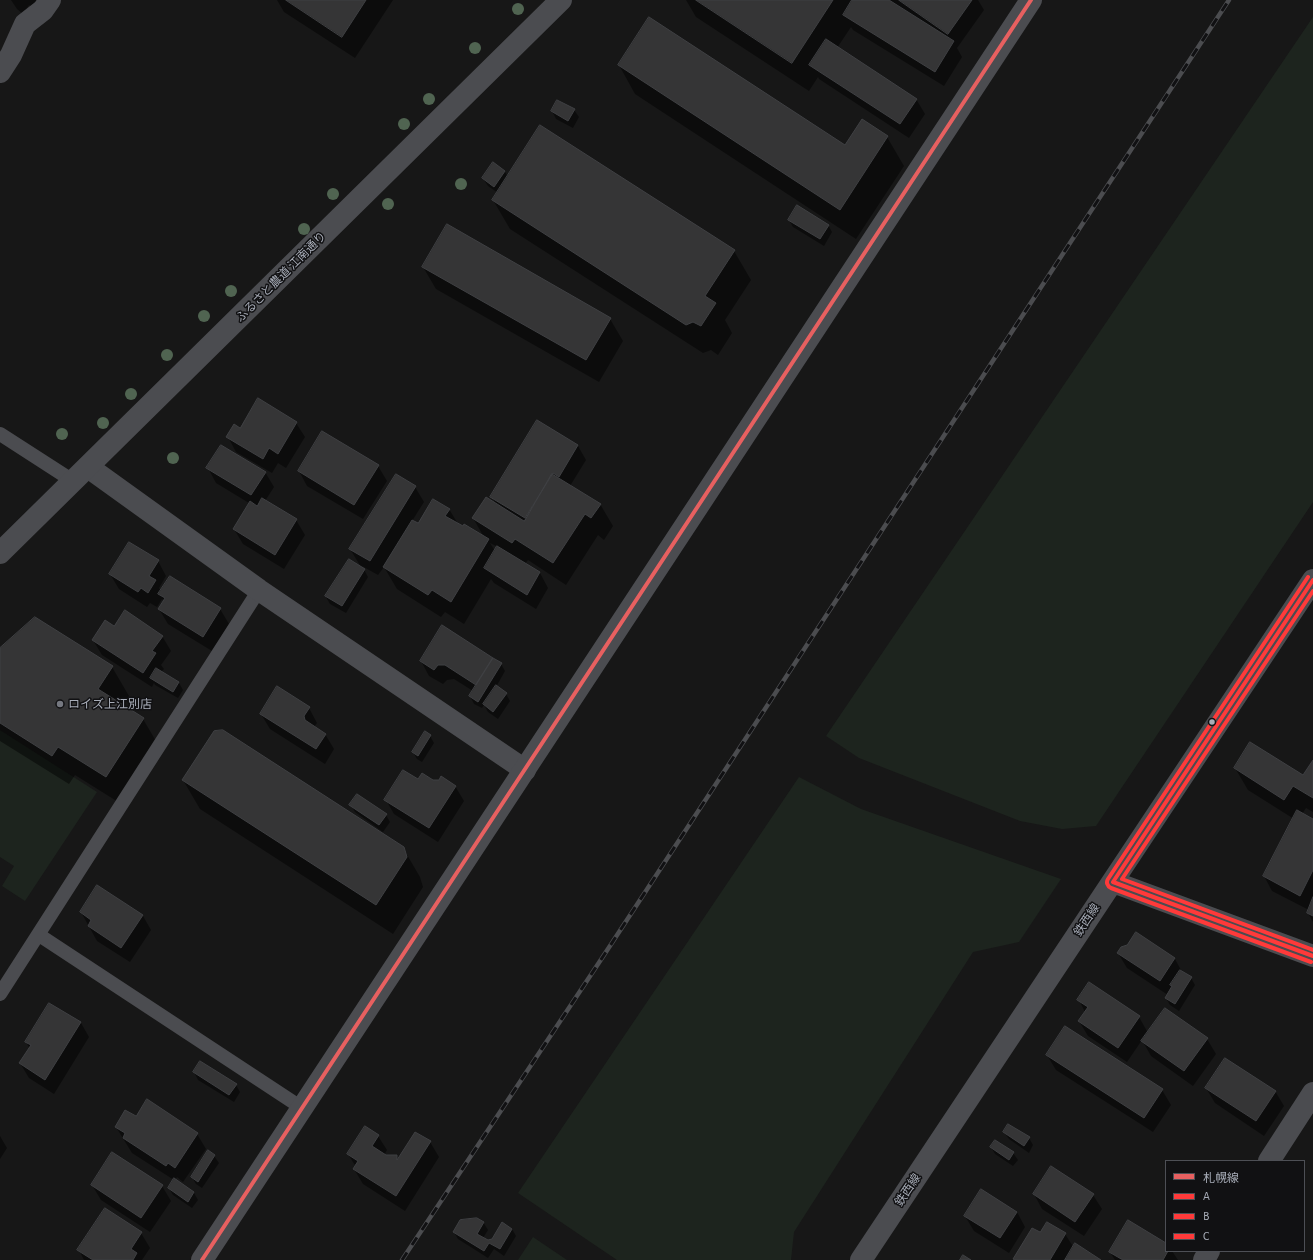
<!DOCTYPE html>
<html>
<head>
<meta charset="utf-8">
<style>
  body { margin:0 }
  #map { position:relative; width:1313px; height:1260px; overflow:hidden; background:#171717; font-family:"Alegreya Sans","Noto Sans JP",sans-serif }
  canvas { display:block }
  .legend { position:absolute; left:1165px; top:1160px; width:140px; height:92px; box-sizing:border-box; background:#111113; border:1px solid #4d4f55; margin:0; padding:5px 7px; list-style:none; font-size:12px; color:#a8adb8 }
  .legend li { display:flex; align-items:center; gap:8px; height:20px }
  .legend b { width:20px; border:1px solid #4d4f55 }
</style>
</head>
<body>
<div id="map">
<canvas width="1313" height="1260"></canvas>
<ul class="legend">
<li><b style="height:5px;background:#e76060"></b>札幌線</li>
<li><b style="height:5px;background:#ff3a3a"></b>A</li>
<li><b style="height:5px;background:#ff3a3a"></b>B</li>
<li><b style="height:5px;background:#ff3a3a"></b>C</li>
</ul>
</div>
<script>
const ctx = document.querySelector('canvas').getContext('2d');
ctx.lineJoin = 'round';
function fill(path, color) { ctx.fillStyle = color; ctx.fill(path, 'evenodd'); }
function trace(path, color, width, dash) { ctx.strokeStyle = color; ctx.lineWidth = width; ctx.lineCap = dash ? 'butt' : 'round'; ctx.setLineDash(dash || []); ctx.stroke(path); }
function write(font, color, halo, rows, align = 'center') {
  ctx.font = font + ' "Alegreya Sans","Noto Sans JP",sans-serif'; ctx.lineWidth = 3; ctx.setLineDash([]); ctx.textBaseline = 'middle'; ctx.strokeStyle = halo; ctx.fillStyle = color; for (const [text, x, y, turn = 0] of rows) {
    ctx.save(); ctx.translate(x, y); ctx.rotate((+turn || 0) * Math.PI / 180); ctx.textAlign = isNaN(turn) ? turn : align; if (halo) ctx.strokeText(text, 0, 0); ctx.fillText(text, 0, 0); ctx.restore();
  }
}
fill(new Path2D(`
  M 1313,17 L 1313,502 L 1096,826 L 1062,829 L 1020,821 L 859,758 L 826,736 Z
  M 0,730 L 97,792 L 25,901 L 2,886 L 14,866 L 0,857 Z
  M 799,777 L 861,809 L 1061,879 L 1019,942 L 973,952 L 794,1232 L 791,1260 L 617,1260 L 518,1193 Z
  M 533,1237 L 567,1260 L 518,1260 Z`), '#1d241e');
fill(new Path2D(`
  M 11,0 L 51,0 L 42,14 L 29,5 L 23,14 L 17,9 Z
  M 277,0 L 393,0 L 355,58 L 284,12 Z
  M 686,0 L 978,0 L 984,10 L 957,48 L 962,57 L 944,86 L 853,30 L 851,27 L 837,48 L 916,99 L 925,114 L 909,138 L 819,79 L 818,77 L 809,91 L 696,17 Z
  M 619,65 L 845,147 L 862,121 L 887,137 L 904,166 L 856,239 L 635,94 Z
  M 558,101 L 574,110 L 579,117 L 573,128 L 556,119 L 552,111 Z
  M 494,164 L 505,172 L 508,177 L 734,251 L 751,280 L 725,320 L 732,333 L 718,355 L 711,350 L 703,353 L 510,229 L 493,200 L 498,193 L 488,186 L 483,178 Z
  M 789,220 L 828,225 L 832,232 L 824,246 L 793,227 Z
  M 423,267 L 610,319 L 623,341 L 599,382 L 436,289 Z
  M 296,423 L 305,437 L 286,468 L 278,463 L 272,473 L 236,452 L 228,437 L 240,429 Z
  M 578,446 L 586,460 L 570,486 L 600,504 L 613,526 L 604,540 L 598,535 L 566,585 L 528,560 L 525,564 L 540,573 L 548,588 L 536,609 L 494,583 L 491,579 L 464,624 L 445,612 L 441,617 L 397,589 L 384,567 L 378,575 L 362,566 L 368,577 L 346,613 L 330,604 L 326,597 L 361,567 L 350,549 L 415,487 L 424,502 L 412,521 L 418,525 L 449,509 L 458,524 L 484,537 L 473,518 L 496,504 L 492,497 ZM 490,543 L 498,547 L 495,551 Z
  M 378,466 L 387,481 L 363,519 L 307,486 L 299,471 Z
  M 208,468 L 265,472 L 274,487 L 265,501 L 296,520 L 305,535 L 284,569 L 243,544 L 234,529 L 249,503 L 216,483 Z
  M 158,561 L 166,576 L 159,588 L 161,591 L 170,577 L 220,609 L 229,624 L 212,651 L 168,624 L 159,609 L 164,601 L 162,599 L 157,607 L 150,603 L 147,607 L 119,589 L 110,574 Z
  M 114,627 L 162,636 L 171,651 L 161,665 L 164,669 L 161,672 L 179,683 L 183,690 L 178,698 L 155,685 L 154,683 L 152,687 L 102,655 L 93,640 Z
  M 0,650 L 112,667 L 129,696 L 122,706 L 143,719 L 160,748 L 123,805 L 75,775 L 69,784 L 0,741 Z
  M 421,661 L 501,664 L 505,671 L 496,687 L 506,694 L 510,701 L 498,719 L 488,712 L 484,705 L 482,708 L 474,704 L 470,696 L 473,691 L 454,679 L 447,680 L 443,684 L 429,676 Z
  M 309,708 L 317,723 L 314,727 L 325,734 L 334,749 L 325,764 L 270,729 L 261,714 Z
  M 430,736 L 434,743 L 422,762 L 417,759 L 413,752 Z
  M 1313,762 L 1313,812 L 1306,808 L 1302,814 L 1313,820 L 1313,922 L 1308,913 L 1309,910 L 1272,891 L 1264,876 L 1294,819 L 1248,790 L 1235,768 L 1304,776 Z
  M 183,780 L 403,848 L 420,877 L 423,887 L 393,934 L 200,809 Z
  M 418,780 L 433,781 L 455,786 L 464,801 L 438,842 L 394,814 L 386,800 Z
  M 351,805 L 386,815 L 390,822 L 383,832 L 355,812 Z
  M 81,912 L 143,916 L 151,930 L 130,962 L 97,941 Z
  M 1136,934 L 1175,959 L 1182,972 L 1191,978 L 1195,985 L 1179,1011 L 1170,1005 L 1166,998 L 1168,995 L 1127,968 L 1118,953 L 1128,946 Z
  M 1079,1000 L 1139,1017 L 1148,1033 L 1207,1039 L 1216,1054 L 1193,1086 L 1151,1056 L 1142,1040 L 1127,1062 L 1088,1036 L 1079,1021 L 1085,1012 Z
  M 81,1023 L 89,1037 L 54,1094 L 29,1078 L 20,1063 L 30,1049 L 26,1042 Z
  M 1047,1055 L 1162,1090 L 1171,1105 L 1153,1132 L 1056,1070 Z
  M 194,1072 L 236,1085 L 240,1092 L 234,1102 L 198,1080 Z
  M 1206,1088 L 1275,1091 L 1284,1106 L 1264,1136 L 1215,1103 Z
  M 116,1127 L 197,1134 L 206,1149 L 183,1182 L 177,1177 L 175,1180 L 194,1193 L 198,1200 L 192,1208 L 173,1195 L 169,1188 L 174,1180 L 132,1153 Z
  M 1004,1132 L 1029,1138 L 1033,1145 L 1029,1153 L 1009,1139 Z
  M 0,1136 L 7,1148 L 0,1159 Z
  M 378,1136 L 387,1150 L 384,1155 L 386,1156 L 396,1156 L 399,1160 L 430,1142 L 439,1157 L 405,1211 L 363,1184 L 354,1169 L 356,1167 L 348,1154 Z
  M 991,1147 L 1013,1153 L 1018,1160 L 1013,1166 L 995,1154 Z
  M 214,1156 L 219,1163 L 202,1188 L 196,1184 L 192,1177 Z
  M 92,1185 L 162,1186 L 171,1201 L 150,1232 L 101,1200 Z
  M 1034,1194 L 1093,1195 L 1102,1209 L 1084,1236 L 1042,1209 Z
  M 1017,1212 L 1025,1227 L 1009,1253 L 974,1231 L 965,1216 Z
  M 483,1222 L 488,1230 L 483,1238 L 487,1241 L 492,1240 L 512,1229 L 516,1236 L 504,1256 L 494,1249 L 488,1258 L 458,1239 L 454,1232 Z
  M 141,1233 L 150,1248 L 142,1260 L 84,1260 L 79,1250 Z
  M 1041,1234 L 1065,1234 L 1074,1248 L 1100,1260 L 1015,1260 Z
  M 1166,1245 L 1166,1251 L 1172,1251 L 1178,1260 L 1115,1260 L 1110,1252 Z`), '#0007');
const building = new Path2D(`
  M 286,0 L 366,0 L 342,37 Z
  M 696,0 L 833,0 L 792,63 Z
  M 852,0 L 889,0 L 954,41 L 935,72 L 843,15 Z
  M 899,0 L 972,0 L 948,34 Z
  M 649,17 L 845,145 L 862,119 L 888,136 L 840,210 L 618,65 Z
  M 826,39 L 917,99 L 900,124 L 809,65 Z
  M 557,100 L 575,109 L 568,121 L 551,111 Z
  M 540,125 L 735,250 L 705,296 L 716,303 L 701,326 L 693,322 L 686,325 L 492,200 Z
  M 493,162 L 505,171 L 494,187 L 482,178 Z
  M 797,205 L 829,225 L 820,239 L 788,220 Z
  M 447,224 L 611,318 L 586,360 L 422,267 Z
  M 258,398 L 297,422 L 278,454 L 269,448 L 263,459 L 226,437 L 234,424 L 240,428 Z
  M 537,420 L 578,445 L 559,477 L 553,473 L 525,518 L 490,497 Z
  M 322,431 L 379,465 L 354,505 L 298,471 Z
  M 221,445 L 266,472 L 251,495 L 206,468 Z
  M 396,474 L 416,486 L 370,561 L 349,549 Z
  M 552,474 L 601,504 L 591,518 L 585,514 L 553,563 L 515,539 L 512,543 L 472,518 L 486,497 L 524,521 Z
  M 262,498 L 297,519 L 275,555 L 233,529 L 250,501 L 257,506 Z
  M 433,499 L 450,509 L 445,516 L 463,526 L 464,524 L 489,539 L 451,602 L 432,590 L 428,595 L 383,567 L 412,520 L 418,523 Z
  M 129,542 L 159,560 L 149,576 L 156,580 L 148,593 L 141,588 L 138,592 L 109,574 Z
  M 497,546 L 540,572 L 527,595 L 484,568 Z
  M 349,559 L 365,569 L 342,606 L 325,596 Z
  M 170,576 L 221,608 L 203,637 L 158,609 L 165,598 L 158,594 Z
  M 125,610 L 163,636 L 152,651 L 156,653 L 143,673 L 92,640 L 105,620 L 114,626 Z
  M 35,617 L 113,666 L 98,689 L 144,718 L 106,777 L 58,747 L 52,756 L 0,723 L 0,648 Z
  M 442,625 L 493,658 L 476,685 L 445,665 L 438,665 L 434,670 L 420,661 Z
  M 493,658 L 502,663 L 478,702 L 469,696 Z
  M 156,668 L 179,682 L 173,692 L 150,678 Z
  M 496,685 L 507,693 L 493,712 L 483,704 Z
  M 277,686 L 310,707 L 304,716 L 305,720 L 326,734 L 316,749 L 260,714 Z
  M 223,730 L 404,847 L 407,857 L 376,905 L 182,780 L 214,731 Z
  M 425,731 L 431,735 L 418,756 L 412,752 Z
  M 1250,742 L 1303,775 L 1313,760 L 1313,798 L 1293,786 L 1284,800 L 1234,768 Z
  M 403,770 L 418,779 L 422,773 L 433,780 L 439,780 L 441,776 L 456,786 L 429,828 L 384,800 Z
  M 357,794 L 387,814 L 379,825 L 349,805 Z
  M 1297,810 L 1313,819 L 1313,870 L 1300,896 L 1263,876 Z
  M 97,885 L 143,915 L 121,948 L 88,926 L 91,920 L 80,912 Z
  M 1313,897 L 1313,916 L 1307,913 Z
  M 1136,932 L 1175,958 L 1160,981 L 1117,953 L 1121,947 L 1127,945 Z
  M 1180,970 L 1192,977 L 1175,1004 L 1165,998 L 1172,986 L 1170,985 Z
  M 1089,982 L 1140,1016 L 1118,1048 L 1078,1021 L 1088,1007 L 1077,1000 Z
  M 49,1003 L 81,1022 L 45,1080 L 19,1063 L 31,1045 L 25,1042 Z
  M 1165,1008 L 1208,1038 L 1184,1071 L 1141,1041 Z
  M 1065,1026 L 1163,1089 L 1144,1118 L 1046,1055 Z
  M 1225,1058 L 1276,1091 L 1256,1121 L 1205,1088 Z
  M 200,1061 L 237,1084 L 229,1095 L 193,1072 Z
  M 147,1099 L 198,1133 L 175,1168 L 168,1163 L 166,1166 L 123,1138 L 125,1133 L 115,1127 L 125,1110 L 136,1116 Z
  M 1008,1124 L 1030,1137 L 1024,1146 L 1003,1132 Z
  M 365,1126 L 379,1135 L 372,1146 L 386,1155 L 397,1155 L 397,1160 L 415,1132 L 431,1141 L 396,1196 L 353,1169 L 358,1161 L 347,1154 Z
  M 995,1140 L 1014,1152 L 1009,1160 L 990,1147 Z
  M 208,1150 L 215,1155 L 198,1182 L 191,1177 Z
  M 112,1152 L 163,1185 L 141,1218 L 91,1185 Z
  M 1051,1166 L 1094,1194 L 1075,1222 L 1033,1194 Z
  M 174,1178 L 194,1192 L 188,1202 L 168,1188 Z
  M 981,1189 L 1017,1212 L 1000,1238 L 964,1216 Z
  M 105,1208 L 142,1232 L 131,1249 L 137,1253 L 133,1260 L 93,1260 L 77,1250 Z
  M 477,1218 L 484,1222 L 477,1234 L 488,1240 L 492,1239 L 502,1222 L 512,1229 L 500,1249 L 489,1243 L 484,1251 L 453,1232 L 460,1220 Z
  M 1128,1220 L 1166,1243 L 1166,1251 L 1168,1251 L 1163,1260 L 1123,1260 L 1109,1252 Z
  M 1047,1222 L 1066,1233 L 1050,1260 L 1015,1260 L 1013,1259 L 1032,1228 L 1040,1232 Z
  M 1075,1243 L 1101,1260 L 1065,1260 Z
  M 963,1255 L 971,1260 L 960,1260 Z`);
fill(building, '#353536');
trace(building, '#3f4043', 1);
trace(new Path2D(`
  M 0,434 L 73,481
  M 39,935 L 302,1108
  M 0,994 L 259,590`), '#4b4c50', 14);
trace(new Path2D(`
  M 0,72 L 11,55 L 25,24 L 43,10 L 50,0
  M 88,467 L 259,590 L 525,770
  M 1269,1161 L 1313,1093
  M 1204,1260 L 1209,1251`), '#4b4c50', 22);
trace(new Path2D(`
  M 0,553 L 561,0
  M 1113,882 L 1313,956
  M 202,1260 L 1031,0
  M 861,1260 L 1313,580`), '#4b4c50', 22);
const rail = new Path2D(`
  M 402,1260 L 604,955 L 1229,0`);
trace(rail, '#4b4c4f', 4.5);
trace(rail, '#111113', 3, [9]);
trace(new Path2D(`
  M 202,1260 L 1031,0`), '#e76060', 4);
trace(new Path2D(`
  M 1313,580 L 1113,882 L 1313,956`), '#ff3a3a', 4);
trace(new Path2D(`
  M 1308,577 L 1108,879 C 1106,882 1107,886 1111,888 L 1311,962`), '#ff3a3a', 4);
trace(new Path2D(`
  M 1313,591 L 1122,879 L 1313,950`), '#ff3a3a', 4);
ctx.fillStyle = '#506451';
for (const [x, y] of [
  [518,9],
  [475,48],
  [429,99],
  [404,124],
  [461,184],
  [333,194],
  [388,204],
  [304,229],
  [231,291],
  [204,316],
  [167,355],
  [131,394],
  [103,423],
  [62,434],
  [173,458]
]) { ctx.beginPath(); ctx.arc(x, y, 6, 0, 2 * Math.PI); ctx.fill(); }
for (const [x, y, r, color] of [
  [60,704,4,"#757880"],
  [1212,722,3.5,"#a8adb8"]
]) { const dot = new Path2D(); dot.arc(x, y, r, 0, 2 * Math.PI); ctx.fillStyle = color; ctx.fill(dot); trace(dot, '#111113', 1.5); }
write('12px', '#a8adb8', '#111113', [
  ["ふるさと農道 江南通り",281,277,-45],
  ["鉄西線",1087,920,-56],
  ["鉄西線",908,1190,-56]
]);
write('12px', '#a8adb8', '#111113', [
  ["ロイズ上江別店",68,704]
], 'left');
</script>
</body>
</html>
